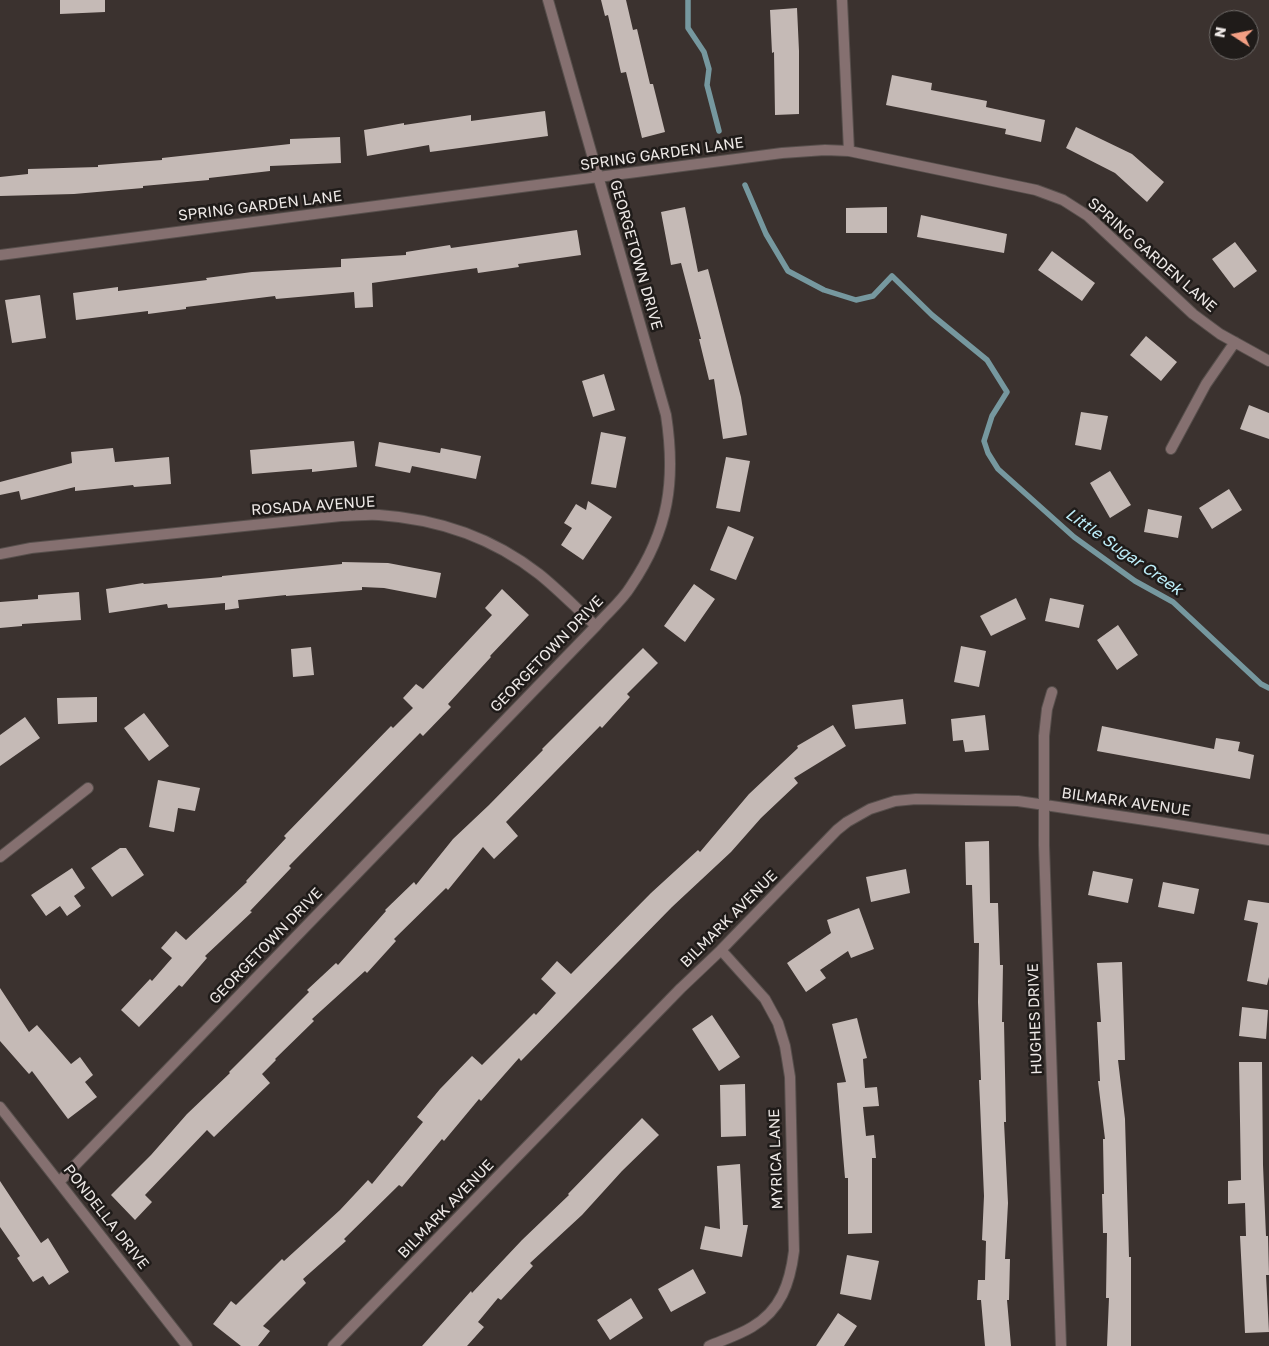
<!DOCTYPE html>
<html>
<head>
<meta charset="utf-8">
<style>
  body { margin:0 }
  #map { position:relative; width:1269px; height:1346px; overflow:hidden; background:#3b322f; font-family:"Golos Text",sans-serif }
  canvas { display:block }
  .north { position:absolute; left:1209px; top:10px; width:50px; height:50px; box-sizing:border-box; background:#1f1b19; border:1px solid #716d6b; border-radius:50%; rotate:281deg; font-size:14px; font-weight:700; line-height:20px; text-align:center; color:#ede8e6 }
  .north::after { content:''; display:block; margin:auto; width:18px; height:22px; background:#f39f84; clip-path:polygon(50% 0,100% 100%,50% 72%,0 100%) }
</style>
</head>
<body>
<div id="map">
<canvas width="1269" height="1346"></canvas>
<div class="north">N</div>
</div>
<script>
const ctx = document.querySelector('canvas').getContext('2d');
ctx.lineJoin = 'round';
function trace(path, color, width, dash) { ctx.strokeStyle = color; ctx.lineWidth = width; ctx.lineCap = dash ? 'butt' : 'round'; ctx.setLineDash(dash || []); ctx.stroke(path); }
function fill(path, color) { ctx.fillStyle = color; ctx.fill(path, 'evenodd'); }
function write(font, color, halo, rows, align = 'center') {
  ctx.font = font + ' "Golos Text",sans-serif'; ctx.lineWidth = 5; ctx.setLineDash([]); ctx.textBaseline = 'middle'; ctx.strokeStyle = halo; ctx.fillStyle = color; for (const [text, x, y, turn = 0] of rows) {
    ctx.save(); ctx.translate(x, y); ctx.rotate((+turn || 0) * Math.PI / 180); ctx.textAlign = isNaN(turn) ? turn : align; if (halo) ctx.strokeText(text, 0, 0); ctx.fillText(text, 0, 0); ctx.restore();
  }
}
trace(new Path2D(`
  M 688,0 L 688,28 L 704,52 L 709,69 L 707,85 L 719,131
  M 745,185 L 766,234 L 788,271 L 824,290 L 856,300 L 873,296 L 892,276 L 932,315 L 987,360 L 1007,392 L 992,416 L 984,441 L 988,453 L 998,469 L 1074,537 L 1135,581 L 1173,602 L 1261,684 L 1269,688`), '#76989f', 5.5);
fill(new Path2D(`
  M 60,0 L 105,0 L 105,12 L 60,14 Z
  M 601,0 L 626,0 L 633,30 L 637,29 L 650,84 L 653,84 L 665,132 L 642,138 L 626,72 L 621,73 L 608,15 L 605,16 Z
  M 797,8 L 799,51 L 799,114 L 775,115 L 774,52 L 772,53 L 770,10 Z
  M 892,75 L 932,83 L 931,90 L 987,101 L 986,107 L 1045,120 L 1041,142 L 1005,134 L 1006,129 L 886,105 Z
  M 545,111 L 548,136 L 430,152 L 429,145 L 367,156 L 364,130 L 404,123 L 404,125 L 471,115 L 471,121 Z
  M 1076,127 L 1132,154 L 1164,182 L 1147,202 L 1115,173 L 1066,148 Z
  M 340,137 L 341,163 L 270,166 L 270,171 L 209,178 L 209,180 L 143,186 L 143,188 L 74,194 L 0,196 L 0,177 L 28,174 L 28,169 L 98,167 L 98,165 L 162,160 L 162,158 L 290,144 L 290,139 Z
  M 685,207 L 698,272 L 708,269 L 741,397 L 747,435 L 723,439 L 714,379 L 709,380 L 699,339 L 701,339 L 681,263 L 671,265 L 661,212 Z
  M 887,207 L 887,233 L 846,233 L 846,208 Z
  M 921,215 L 1007,234 L 1004,253 L 917,237 Z
  M 577,230 L 581,255 L 518,264 L 519,267 L 478,273 L 477,268 L 372,283 L 373,307 L 355,308 L 354,292 L 276,299 L 275,296 L 186,307 L 186,309 L 148,314 L 148,311 L 76,320 L 73,293 L 118,287 L 118,291 L 207,280 L 206,278 L 252,272 L 341,267 L 341,259 L 406,255 L 406,252 L 450,245 L 451,248 Z
  M 1235,242 L 1257,271 L 1234,288 L 1212,259 Z
  M 1052,251 L 1095,283 L 1082,301 L 1038,270 Z
  M 40,295 L 46,338 L 12,343 L 5,300 Z
  M 1146,336 L 1177,362 L 1161,381 L 1130,355 Z
  M 604,374 L 615,410 L 593,417 L 582,381 Z
  M 1249,405 L 1269,413 L 1269,439 L 1240,429 Z
  M 1081,412 L 1108,416 L 1101,450 L 1075,445 Z
  M 601,432 L 626,437 L 616,488 L 591,484 Z
  M 354,441 L 357,467 L 312,472 L 312,469 L 252,474 L 250,450 Z
  M 379,442 L 440,453 L 441,448 L 481,456 L 476,479 L 412,466 L 410,473 L 375,466 Z
  M 113,448 L 115,462 L 169,457 L 171,484 L 134,487 L 133,485 L 75,491 L 75,487 L 21,500 L 19,491 L 0,495 L 0,482 L 72,463 L 71,452 Z
  M 726,457 L 750,461 L 740,512 L 716,508 Z
  M 1110,471 L 1131,505 L 1110,518 L 1090,483 Z
  M 1229,489 L 1242,510 L 1212,529 L 1199,508 Z
  M 588,501 L 612,517 L 583,560 L 561,545 L 572,528 L 564,523 L 576,504 L 586,510 Z
  M 1148,509 L 1182,516 L 1178,538 L 1144,532 Z
  M 728,526 L 754,537 L 736,580 L 710,570 Z
  M 342,562 L 388,563 L 441,573 L 436,598 L 384,588 L 362,587 L 362,590 L 286,596 L 286,595 L 238,600 L 239,608 L 225,610 L 225,603 L 168,608 L 167,604 L 109,613 L 106,589 L 143,583 L 144,584 L 222,577 L 222,576 L 342,564 Z
  M 694,584 L 715,599 L 685,642 L 664,626 Z
  M 502,589 L 529,615 L 490,656 L 491,657 L 448,704 L 451,707 L 423,736 L 420,733 L 289,866 L 291,868 L 250,911 L 252,912 L 205,956 L 207,958 L 182,987 L 179,985 L 139,1027 L 121,1010 L 150,979 L 152,981 L 172,958 L 161,948 L 176,931 L 186,940 L 247,882 L 246,881 L 286,838 L 284,836 L 391,726 L 393,728 L 413,708 L 403,698 L 416,684 L 423,689 L 492,615 L 485,608 Z
  M 79,592 L 81,620 L 22,624 L 22,626 L 0,628 L 0,602 L 38,599 L 38,595 Z
  M 1016,598 L 1026,619 L 991,636 L 980,616 Z
  M 1050,598 L 1084,605 L 1079,628 L 1045,621 Z
  M 1118,625 L 1138,655 L 1117,670 L 1097,640 Z
  M 961,646 L 986,651 L 979,687 L 954,682 Z
  M 311,647 L 314,675 L 293,677 L 291,649 Z
  M 643,648 L 658,663 L 627,694 L 630,697 L 602,728 L 600,726 L 506,822 L 518,836 L 494,859 L 483,847 L 448,890 L 446,888 L 394,939 L 396,941 L 367,973 L 365,971 L 312,1019 L 314,1021 L 275,1059 L 276,1060 L 262,1074 L 270,1083 L 214,1137 L 207,1130 L 145,1195 L 152,1202 L 135,1220 L 111,1195 L 151,1155 L 187,1114 L 230,1073 L 229,1072 L 309,992 L 307,990 L 336,963 L 338,965 L 386,911 L 385,910 L 414,882 L 416,885 L 453,839 L 489,805 L 543,750 L 542,749 Z
  M 97,697 L 97,722 L 58,724 L 57,698 Z
  M 903,699 L 906,724 L 855,729 L 852,705 Z
  M 144,713 L 169,746 L 149,761 L 124,728 Z
  M 985,715 L 989,750 L 965,752 L 963,740 L 953,741 L 951,719 Z
  M 25,717 L 40,738 L 0,766 L 0,735 Z
  M 833,725 L 846,746 L 794,778 L 798,783 L 761,818 L 731,852 L 672,907 L 521,1061 L 519,1058 L 481,1101 L 479,1099 L 444,1141 L 442,1139 L 402,1187 L 399,1185 L 344,1239 L 346,1241 L 303,1279 L 306,1283 L 263,1326 L 270,1331 L 258,1346 L 241,1346 L 213,1324 L 231,1301 L 236,1305 L 282,1259 L 284,1261 L 340,1210 L 368,1180 L 372,1184 L 423,1122 L 417,1117 L 440,1089 L 472,1056 L 482,1065 L 534,1013 L 536,1015 L 556,993 L 541,979 L 557,961 L 571,974 L 651,893 L 698,850 L 700,852 L 749,794 L 798,748 L 797,746 Z
  M 1102,726 L 1214,749 L 1216,738 L 1240,742 L 1238,751 L 1254,755 L 1250,779 L 1097,751 Z
  M 158,780 L 200,788 L 195,811 L 178,808 L 174,832 L 149,827 Z
  M 989,841 L 990,903 L 998,903 L 1000,965 L 1003,965 L 1002,1022 L 1004,1022 L 1006,1122 L 1004,1122 L 1008,1203 L 1005,1259 L 1010,1259 L 1009,1300 L 1007,1300 L 1011,1346 L 985,1346 L 981,1300 L 977,1300 L 978,1280 L 985,1280 L 986,1241 L 982,1240 L 984,1196 L 979,1080 L 981,1080 L 978,1002 L 979,943 L 974,943 L 972,885 L 966,885 L 965,842 Z
  M 120,848 L 126,848 L 144,875 L 112,897 L 91,868 Z
  M 72,868 L 85,888 L 74,896 L 81,906 L 67,916 L 60,906 L 46,916 L 31,895 Z
  M 906,869 L 910,893 L 871,902 L 866,877 Z
  M 1093,871 L 1133,879 L 1128,903 L 1088,895 Z
  M 1163,882 L 1199,889 L 1194,914 L 1158,907 Z
  M 1248,900 L 1269,903 L 1269,977 L 1267,985 L 1247,981 L 1258,923 L 1244,920 Z
  M 859,908 L 874,949 L 851,958 L 848,951 L 820,970 L 826,978 L 806,992 L 787,963 L 831,933 L 827,920 Z
  M 1122,962 L 1125,1060 L 1118,1060 L 1125,1119 L 1129,1257 L 1131,1257 L 1131,1346 L 1107,1346 L 1109,1298 L 1106,1298 L 1107,1233 L 1103,1233 L 1102,1194 L 1104,1194 L 1103,1139 L 1105,1139 L 1098,1081 L 1100,1081 L 1097,1022 L 1101,1022 L 1097,963 Z
  M 0,988 L 29,1032 L 37,1025 L 71,1064 L 80,1057 L 93,1075 L 85,1082 L 97,1097 L 68,1119 L 32,1071 L 29,1074 L 0,1041 Z
  M 1242,1007 L 1268,1010 L 1266,1039 L 1239,1036 Z
  M 712,1015 L 740,1057 L 719,1071 L 692,1029 Z
  M 857,1018 L 867,1058 L 863,1059 L 865,1088 L 877,1087 L 879,1106 L 863,1107 L 866,1136 L 874,1135 L 876,1158 L 872,1158 L 872,1233 L 848,1234 L 848,1178 L 845,1178 L 837,1083 L 846,1082 L 832,1024 Z
  M 1239,1062 L 1262,1062 L 1263,1165 L 1266,1236 L 1268,1236 L 1269,1275 L 1266,1275 L 1269,1332 L 1245,1333 L 1240,1236 L 1246,1236 L 1245,1203 L 1228,1204 L 1228,1181 L 1241,1180 Z
  M 745,1084 L 746,1136 L 721,1137 L 720,1085 Z
  M 642,1118 L 659,1135 L 622,1171 L 582,1215 L 530,1263 L 533,1266 L 501,1300 L 498,1298 L 478,1322 L 484,1327 L 467,1346 L 422,1346 L 471,1291 L 472,1293 L 522,1240 L 569,1195 L 568,1194 L 601,1160 Z
  M 740,1164 L 743,1225 L 748,1225 L 742,1257 L 700,1249 L 705,1226 L 720,1229 L 717,1166 Z
  M 0,1181 L 41,1243 L 48,1238 L 69,1272 L 49,1285 L 43,1276 L 33,1282 L 17,1258 L 20,1256 L 0,1227 Z
  M 847,1255 L 879,1261 L 871,1300 L 840,1294 Z
  M 693,1269 L 706,1293 L 671,1312 L 658,1289 Z
  M 631,1298 L 643,1318 L 610,1340 L 597,1320 Z
  M 838,1313 L 857,1326 L 844,1346 L 816,1346 Z`), '#c5bab6');
const street = new Path2D(`
  M 842,0 L 849,151
  M 0,255 L 782,153 L 825,150 L 849,151 L 1036,190 L 1063,200 L 1088,216 L 1193,314 L 1220,334 L 1269,361
  M 1171,449 L 1206,384 L 1235,342
  M 0,554 L 31,548 L 341,516 C 354,516 367,514 379,515 C 438,519 493,538 539,574 C 559,590 577,609 596,626
  M 1052,692 L 1047,709 L 1044,736 L 1044,845 L 1061,1346
  M 0,857 L 88,788
  M 0,1107 L 187,1346
  M 59,1182 L 596,626 C 607,613 622,601 631,586 C 669,530 676,480 666,415 L 548,0
  M 333,1346 L 681,988 L 721,950 L 837,830 L 847,822 L 870,809 L 895,801 L 916,799 L 1018,801 L 1159,822 L 1269,840
  M 709,1346 C 723,1340 739,1335 752,1327 C 781,1310 790,1283 794,1251 L 790,1077 L 785,1046 L 778,1023 L 765,999 L 721,950`);
trace(street, '#574f4c', 12);
trace(street, '#857070', 10);
write('15px', '#ede8e6', '#1f1b19', [
  ["SPRING GARDEN LANE",662,154,-8],
  ["SPRING GARDEN LANE",260,206,-7],
  ["GEORGETOWN DRIVE",636,255,74],
  ["SPRING GARDEN LANE",1152,255,41],
  ["ROSADA AVENUE",313,506,-4],
  ["GEORGETOWN DRIVE",547,654,-46],
  ["BILMARK AVENUE",1126,802,8],
  ["BILMARK AVENUE",729,919,-45],
  ["GEORGETOWN DRIVE",266,946,-46],
  ["HUGHES DRIVE",1035,1019,-92],
  ["MYRICA LANE",776,1159,-92],
  ["BILMARK AVENUE",446,1209,-46],
  ["PONDELLA DRIVE",106,1217,52]
]);
write('italic 16px', '#bdeef9', '#1f1b19', [
  ["Little Sugar Creek",1124,552,35]
]);
</script>
</body>
</html>
